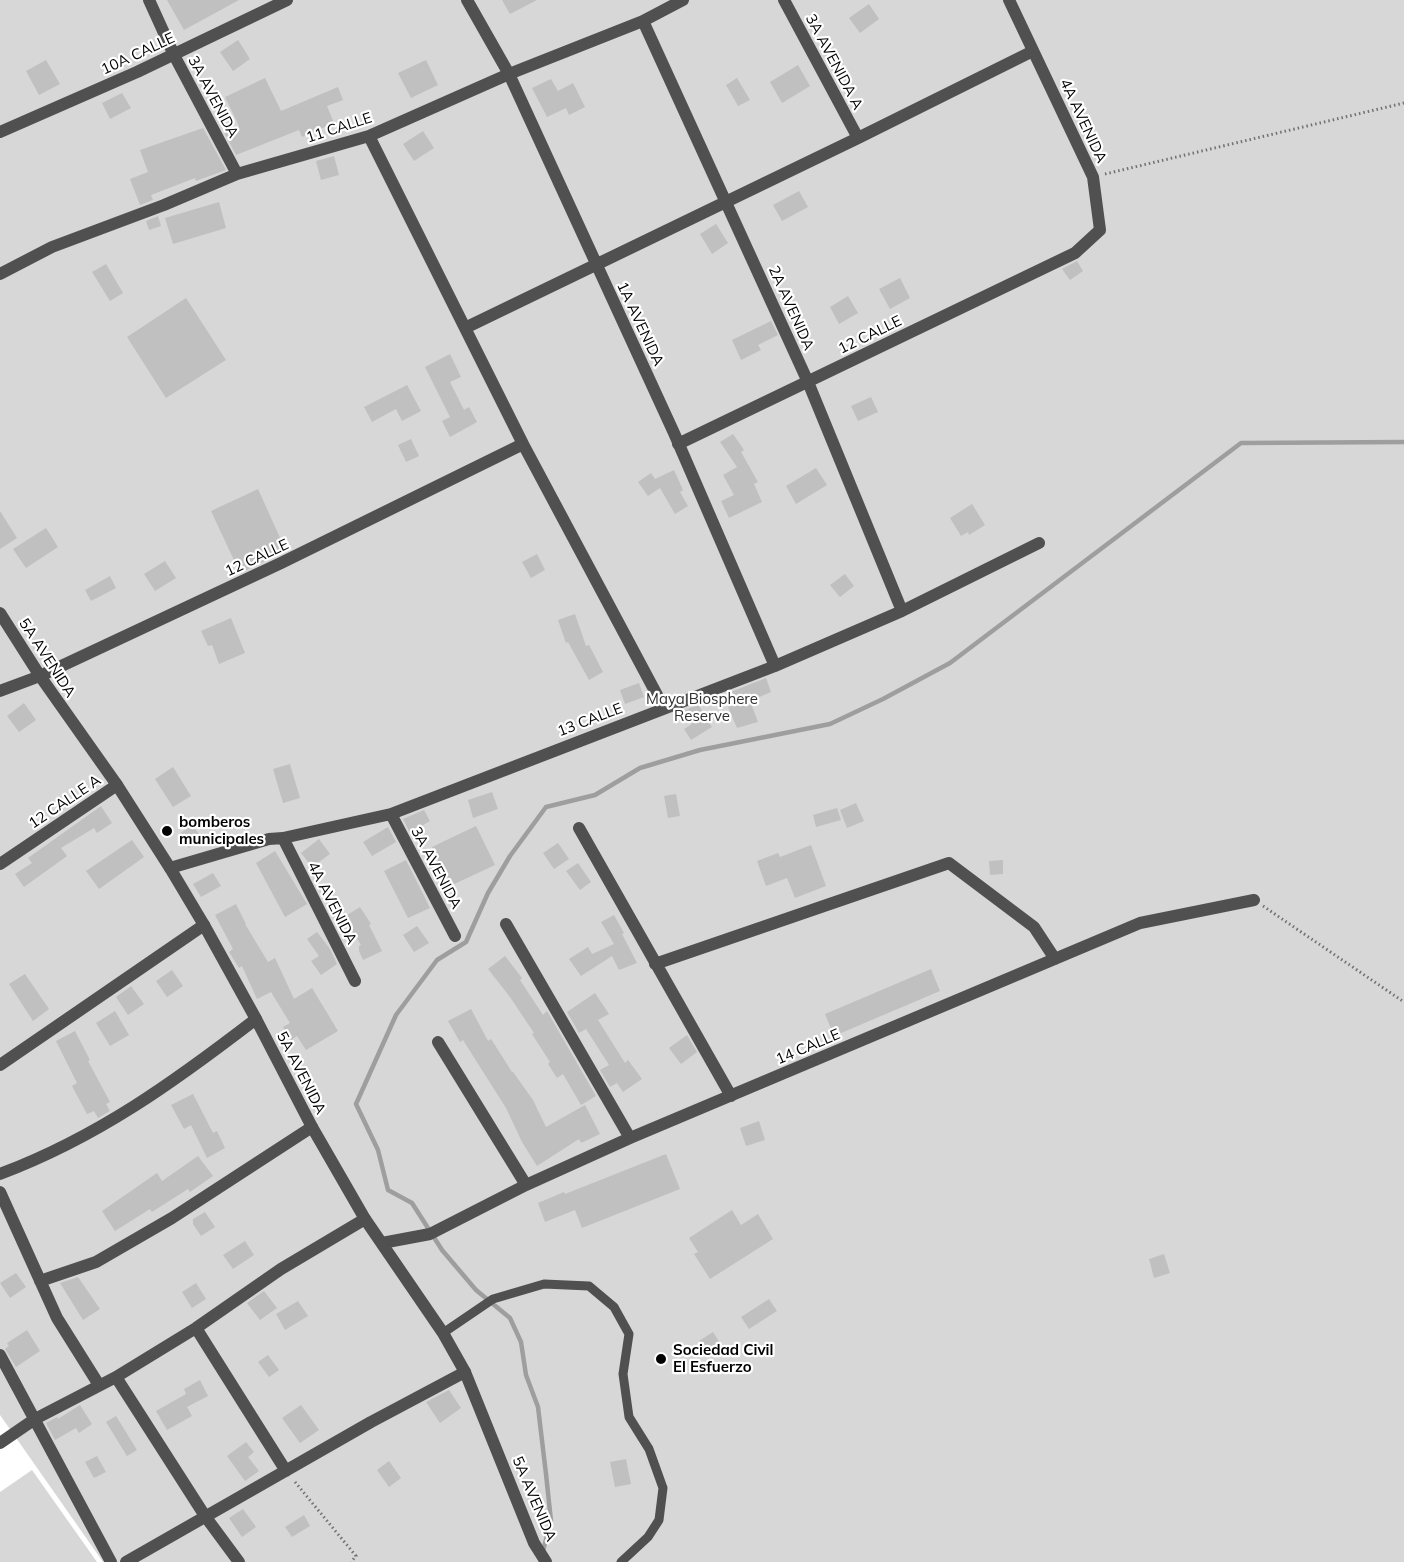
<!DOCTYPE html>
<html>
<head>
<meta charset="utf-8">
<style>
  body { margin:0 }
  canvas { display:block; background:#fff }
</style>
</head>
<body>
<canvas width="1404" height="1562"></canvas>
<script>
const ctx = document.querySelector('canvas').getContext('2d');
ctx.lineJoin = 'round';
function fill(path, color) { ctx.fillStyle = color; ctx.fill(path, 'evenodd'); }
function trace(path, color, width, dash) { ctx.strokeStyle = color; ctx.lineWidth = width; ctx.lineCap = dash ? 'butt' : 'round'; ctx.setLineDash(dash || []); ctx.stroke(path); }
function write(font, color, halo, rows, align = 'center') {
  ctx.font = font + ' Mulish,sans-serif'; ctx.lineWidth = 4.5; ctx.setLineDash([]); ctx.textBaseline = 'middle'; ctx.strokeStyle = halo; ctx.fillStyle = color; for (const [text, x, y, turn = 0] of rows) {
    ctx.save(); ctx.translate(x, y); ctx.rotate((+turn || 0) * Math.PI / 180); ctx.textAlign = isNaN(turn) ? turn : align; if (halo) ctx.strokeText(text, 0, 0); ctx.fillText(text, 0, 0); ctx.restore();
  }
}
fill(new Path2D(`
  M 0,0 L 1404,0 L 1404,1562 L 103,1562 L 0,1415 Z
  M 32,1470 L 97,1562 L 0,1562 L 0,1492 Z`), '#d7d7d7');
trace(new Path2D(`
  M 543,1551 L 551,1521 L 546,1474 L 538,1407 L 526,1375 L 521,1342 L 510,1318 L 476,1290 L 442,1250 L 412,1203 L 388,1190 L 378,1150 L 356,1104 L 396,1015 L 437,960 L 466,942 L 488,893 L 510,856 L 546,807 L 595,795 L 640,768 L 700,750 L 830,724 L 883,699 L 950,663 L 1241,443 L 1404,442`), '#9e9e9e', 4.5);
fill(new Path2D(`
  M 167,0 L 239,0 L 184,30 Z
  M 502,0 L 537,0 L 510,14 Z
  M 869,4 L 879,19 L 860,33 L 849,18 Z
  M 238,40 L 250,59 L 233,71 L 220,52 Z
  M 46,60 L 60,84 L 39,95 L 26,71 Z
  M 426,60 L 438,85 L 411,98 L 398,73 Z
  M 798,65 L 810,86 L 782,103 L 770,82 Z
  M 265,78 L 281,111 L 338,87 L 343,100 L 327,106 L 334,123 L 302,137 L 299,130 L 236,155 L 224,132 L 239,126 L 225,97 Z
  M 737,78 L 750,100 L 738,106 L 726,85 Z
  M 551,79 L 558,91 L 573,83 L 585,107 L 569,115 L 566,108 L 547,117 L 532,88 Z
  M 122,93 L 131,108 L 110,119 L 102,103 Z
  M 203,128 L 226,170 L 196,181 L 195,178 L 151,195 L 153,200 L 140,205 L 130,179 L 148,172 L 140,150 Z
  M 423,131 L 434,148 L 414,161 L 403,144 Z
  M 334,156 L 339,175 L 321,180 L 316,161 Z
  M 799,191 L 808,207 L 782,221 L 773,205 Z
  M 219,202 L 226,228 L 173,244 L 165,218 Z
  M 158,216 L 161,226 L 149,230 L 146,221 Z
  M 716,224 L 728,243 L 712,254 L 700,234 Z
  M 1077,261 L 1083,271 L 1070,280 L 1062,269 Z
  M 106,264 L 123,293 L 110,301 L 92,272 Z
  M 900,278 L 910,298 L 890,309 L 879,289 Z
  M 848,296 L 858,313 L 839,324 L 830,307 Z
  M 186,298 L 226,360 L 166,398 L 127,337 Z
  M 771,321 L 778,335 L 758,345 L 761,350 L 741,360 L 732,340 Z
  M 450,354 L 461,377 L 450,382 L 464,410 L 469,407 L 477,422 L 450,437 L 442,421 L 450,417 L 425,367 Z
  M 407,385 L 421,411 L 402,421 L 396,409 L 372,422 L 364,407 Z
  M 871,397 L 878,412 L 858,421 L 851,406 Z
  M 733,434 L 744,450 L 741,452 L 758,482 L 754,484 L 762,502 L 729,518 L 721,501 L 734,495 L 723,475 L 737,467 L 720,442 Z
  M 411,439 L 419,456 L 406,462 L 398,445 Z
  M 816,468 L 827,485 L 796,504 L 786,486 Z
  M 674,470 L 683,490 L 680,492 L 688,506 L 675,514 L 660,488 L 648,496 L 638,482 L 651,473 L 655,479 Z
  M 258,489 L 286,551 L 240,573 L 211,511 Z
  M 972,504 L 985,525 L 969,535 L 968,532 L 961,536 L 950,518 Z
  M 0,511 L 17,538 L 0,549 Z
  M 46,528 L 58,547 L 26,568 L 13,549 Z
  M 537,554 L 545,570 L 531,578 L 522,562 Z
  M 165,561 L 176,578 L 155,591 L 144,574 Z
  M 845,574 L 854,586 L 840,597 L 830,585 Z
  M 110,576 L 116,588 L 91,601 L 85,590 Z
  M 575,614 L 586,646 L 589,645 L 603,672 L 589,680 L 568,642 L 566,643 L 558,620 Z
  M 231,618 L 245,653 L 219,664 L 212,645 L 208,646 L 201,631 Z
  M 766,678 L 771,692 L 750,701 L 758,722 L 737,728 L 723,695 Z
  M 639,683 L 644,697 L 625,704 L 620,690 Z
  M 24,703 L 36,720 L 19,732 L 7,716 Z
  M 698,704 L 712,727 L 691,740 L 684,729 L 692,724 L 684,711 Z
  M 290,764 L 300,798 L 283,803 L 273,769 Z
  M 173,767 L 191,796 L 173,807 L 155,779 Z
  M 492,792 L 498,809 L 473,818 L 468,800 Z
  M 676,794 L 680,816 L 668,818 L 664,796 Z
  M 856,803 L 864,821 L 847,828 L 840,810 Z
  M 101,806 L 112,823 L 97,833 L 94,828 L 61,848 L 67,856 L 24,887 L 15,874 L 32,863 L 28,858 Z
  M 837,808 L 841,820 L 816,827 L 813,815 Z
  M 424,810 L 430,821 L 410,833 L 403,819 Z
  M 192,825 L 202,838 L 189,848 L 179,834 Z
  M 476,826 L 495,865 L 450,886 L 432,847 Z
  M 388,827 L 396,842 L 372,856 L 363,842 Z
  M 319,839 L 330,854 L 312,867 L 301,853 Z
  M 132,840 L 144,857 L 99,889 L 86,871 Z
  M 558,843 L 569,859 L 554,869 L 543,853 Z
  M 811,845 L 826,886 L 795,898 L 787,878 L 766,886 L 757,861 L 778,853 L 780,857 Z
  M 275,851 L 307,904 L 285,917 L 256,863 Z
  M 406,860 L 430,908 L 408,918 L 384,871 Z
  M 1003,860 L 1003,874 L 990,875 L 989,861 Z
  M 578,863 L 591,882 L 580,890 L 566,871 Z
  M 213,873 L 221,886 L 201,897 L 193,884 Z
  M 236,904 L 246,924 L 245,924 L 268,962 L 275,958 L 294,999 L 312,988 L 338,1031 L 306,1050 L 297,1036 L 291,1040 L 283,1027 L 290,1023 L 271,992 L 257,999 L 242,966 L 239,968 L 229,952 L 233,949 L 215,915 Z
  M 360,907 L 371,924 L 369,925 L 382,951 L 363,960 L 359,951 L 359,946 L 361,945 L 344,917 Z
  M 614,915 L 624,933 L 622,934 L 637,963 L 619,970 L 612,956 L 581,976 L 569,959 L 588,947 L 592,954 L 614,944 L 601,922 Z
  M 417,926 L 429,943 L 414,952 L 403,935 Z
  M 317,932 L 330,949 L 337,964 L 321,975 L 311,961 L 319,956 L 307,939 Z
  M 505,956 L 522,978 L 520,980 L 543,1015 L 547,1011 L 596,1096 L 581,1105 L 563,1074 L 557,1078 L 548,1064 L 550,1062 L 532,1034 L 534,1033 L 510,997 L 488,969 Z
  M 931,969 L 940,991 L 834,1036 L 825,1014 Z
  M 172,970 L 183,986 L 167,997 L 156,981 Z
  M 25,974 L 49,1009 L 33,1021 L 9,984 Z
  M 131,986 L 144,1004 L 128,1015 L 116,997 Z
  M 595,993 L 609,1014 L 598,1020 L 625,1063 L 628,1060 L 642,1079 L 623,1092 L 617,1083 L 610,1087 L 600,1070 L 609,1065 L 586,1029 L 579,1033 L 567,1012 Z
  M 471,1009 L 488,1041 L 491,1039 L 512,1072 L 513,1072 L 533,1100 L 546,1127 L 585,1105 L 600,1134 L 581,1143 L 579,1139 L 537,1166 L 522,1142 L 506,1108 L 463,1040 L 460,1042 L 448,1021 Z
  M 115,1011 L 129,1035 L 110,1046 L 96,1023 Z
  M 75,1031 L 90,1060 L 88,1061 L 110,1102 L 106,1104 L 110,1111 L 98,1118 L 94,1111 L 87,1114 L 72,1086 L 77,1083 L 56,1041 Z
  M 687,1035 L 697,1052 L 681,1064 L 669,1048 Z
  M 193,1094 L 213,1133 L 217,1131 L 225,1148 L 207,1158 L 191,1125 L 184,1129 L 171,1105 Z
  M 759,1121 L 765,1140 L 746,1146 L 740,1128 Z
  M 666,1154 L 680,1189 L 582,1228 L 575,1210 L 545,1222 L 538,1203 L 564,1192 L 565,1194 Z
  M 198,1156 L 213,1176 L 190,1192 L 188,1189 L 152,1212 L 150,1209 L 115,1231 L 102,1211 L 157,1173 L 162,1181 Z
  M 732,1210 L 741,1225 L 758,1214 L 773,1239 L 710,1279 L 694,1254 L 698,1252 L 689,1238 Z
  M 205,1212 L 215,1227 L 201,1236 L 193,1224 L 193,1219 Z
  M 245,1241 L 254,1255 L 233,1269 L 223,1255 Z
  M 1164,1254 L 1170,1273 L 1154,1278 L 1149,1259 Z
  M 16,1273 L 26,1287 L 10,1298 L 0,1283 Z
  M 78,1277 L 100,1309 L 83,1320 L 60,1283 Z
  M 196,1283 L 206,1299 L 192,1308 L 182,1292 Z
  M 264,1291 L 277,1308 L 260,1320 L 247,1303 Z
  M 769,1299 L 777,1311 L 749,1329 L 741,1317 Z
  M 298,1301 L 308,1316 L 285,1330 L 276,1314 Z
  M 27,1330 L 40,1351 L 16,1367 L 5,1349 L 9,1346 L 7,1343 Z
  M 713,1332 L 720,1343 L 707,1352 L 699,1341 Z
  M 268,1355 L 279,1370 L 269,1377 L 258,1362 Z
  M 200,1380 L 208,1396 L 187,1407 L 192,1416 L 167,1430 L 156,1411 L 186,1394 L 184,1389 Z
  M 449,1390 L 461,1408 L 440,1423 L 426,1402 Z
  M 80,1405 L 92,1424 L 79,1433 L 76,1428 L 55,1440 L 46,1423 L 57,1417 L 58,1419 Z
  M 301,1405 L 319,1430 L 300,1443 L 282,1418 Z
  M 116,1416 L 137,1450 L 127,1456 L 106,1422 Z
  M 246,1442 L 254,1452 L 248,1457 L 259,1471 L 245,1481 L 227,1456 Z
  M 97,1456 L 106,1472 L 94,1478 L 85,1462 Z
  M 626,1459 L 631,1484 L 615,1487 L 610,1462 Z
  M 389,1461 L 401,1478 L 389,1487 L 377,1470 Z
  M 243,1509 L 256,1527 L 242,1537 L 229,1518 Z
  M 304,1515 L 310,1526 L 292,1537 L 285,1527 Z`), '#c0c0c0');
trace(new Path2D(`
  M 1105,174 L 1404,103
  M 1263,906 L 1404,1002
  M 295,1482 L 356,1556 L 351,1562`), '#727272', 3, [1.5, 3]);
trace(new Path2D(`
  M 443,1333 L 493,1299 L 544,1284 L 589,1286 L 614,1307 L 629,1334 L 623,1374 L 629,1417 L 649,1449 L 663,1488 L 659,1520 L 648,1537 L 621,1562`), '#505050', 9);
trace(new Path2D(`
  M 149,0 L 174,55 L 237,174
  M 467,0 L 509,74 L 674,433 L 775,666
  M 784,0 L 858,138
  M 643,21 L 808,382 L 902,611
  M 0,132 L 137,72 L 287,0
  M 369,136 L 523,444 L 664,708
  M 0,274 L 52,247 L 164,205 L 237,174 L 369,136 L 509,74 L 643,21 L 683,0
  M 465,328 L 858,138 L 1033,51
  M 678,444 L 1075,253 L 1100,230 L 1093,177 L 1009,0
  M 0,691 L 40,676 L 281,563 L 523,444
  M 391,814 L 455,936
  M 579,828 L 731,1096
  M 283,838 L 355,981
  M 0,864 L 117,785
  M 170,868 L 269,839 L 283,838 L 391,814 L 775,666 L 902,611 L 1039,543
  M 506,924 L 630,1138
  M 655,964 L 949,863 L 1034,927 L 1055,959
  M 438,1042 L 526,1185
  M 0,1065 L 204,925
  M 0,1174 C 98,1137 174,1082 256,1019
  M 0,1192 L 57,1318 L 99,1385
  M 382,1243 L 430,1234 L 526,1185 L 630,1138 L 1140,923 L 1254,900
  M 40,1281 L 96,1262 L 172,1218 L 312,1127
  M 196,1328 L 286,1471
  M 0,1355 L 111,1562
  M 116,1377 L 205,1516 L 239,1562
  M 0,1443 L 35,1419 L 116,1377 L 196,1328 L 281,1269 L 365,1219
  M 126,1562 L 371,1422 L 465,1372`), '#505050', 12);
trace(new Path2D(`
  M 0,613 L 40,676 L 117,785 L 170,868 L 204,925 L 256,1019 L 312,1127 L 365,1219 L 443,1333 L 465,1372 L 534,1543 L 546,1562`), '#505050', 12);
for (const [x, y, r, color] of [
  [167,831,6,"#000"],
  [661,1359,6,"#000"]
]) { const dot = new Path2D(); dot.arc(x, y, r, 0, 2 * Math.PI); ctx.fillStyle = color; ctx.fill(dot); trace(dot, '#fff', 2); }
write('15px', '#000', '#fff', [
  ["10A CALLE",138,54,-25],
  ["3A AVENIDA A",834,62,62],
  ["3A AVENIDA",213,97,62],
  ["4A AVENIDA",1083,121,65],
  ["11 CALLE",339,128,-18],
  ["2A AVENIDA",791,308,66],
  ["1A AVENIDA",640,324,65],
  ["12 CALLE",870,335,-26],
  ["12 CALLE",257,558,-25],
  ["5A AVENIDA",47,658,57],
  ["13 CALLE",590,720,-21],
  ["12 CALLE A",65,802,-34],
  ["3A AVENIDA",436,868,62],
  ["4A AVENIDA",332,903,63],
  ["14 CALLE",808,1047,-23],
  ["5A AVENIDA",301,1073,63],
  ["5A AVENIDA",534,1499,67]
]);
write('15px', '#2e2e2e', '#fff', [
  ["Maya Biosphere",702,699],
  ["Reserve",702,716]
]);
write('bold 15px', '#000', '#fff', [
  ["bomberos",179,822],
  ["municipales",179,839],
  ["Sociedad Civil",673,1350],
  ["El Esfuerzo",673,1367]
], 'left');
</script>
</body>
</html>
